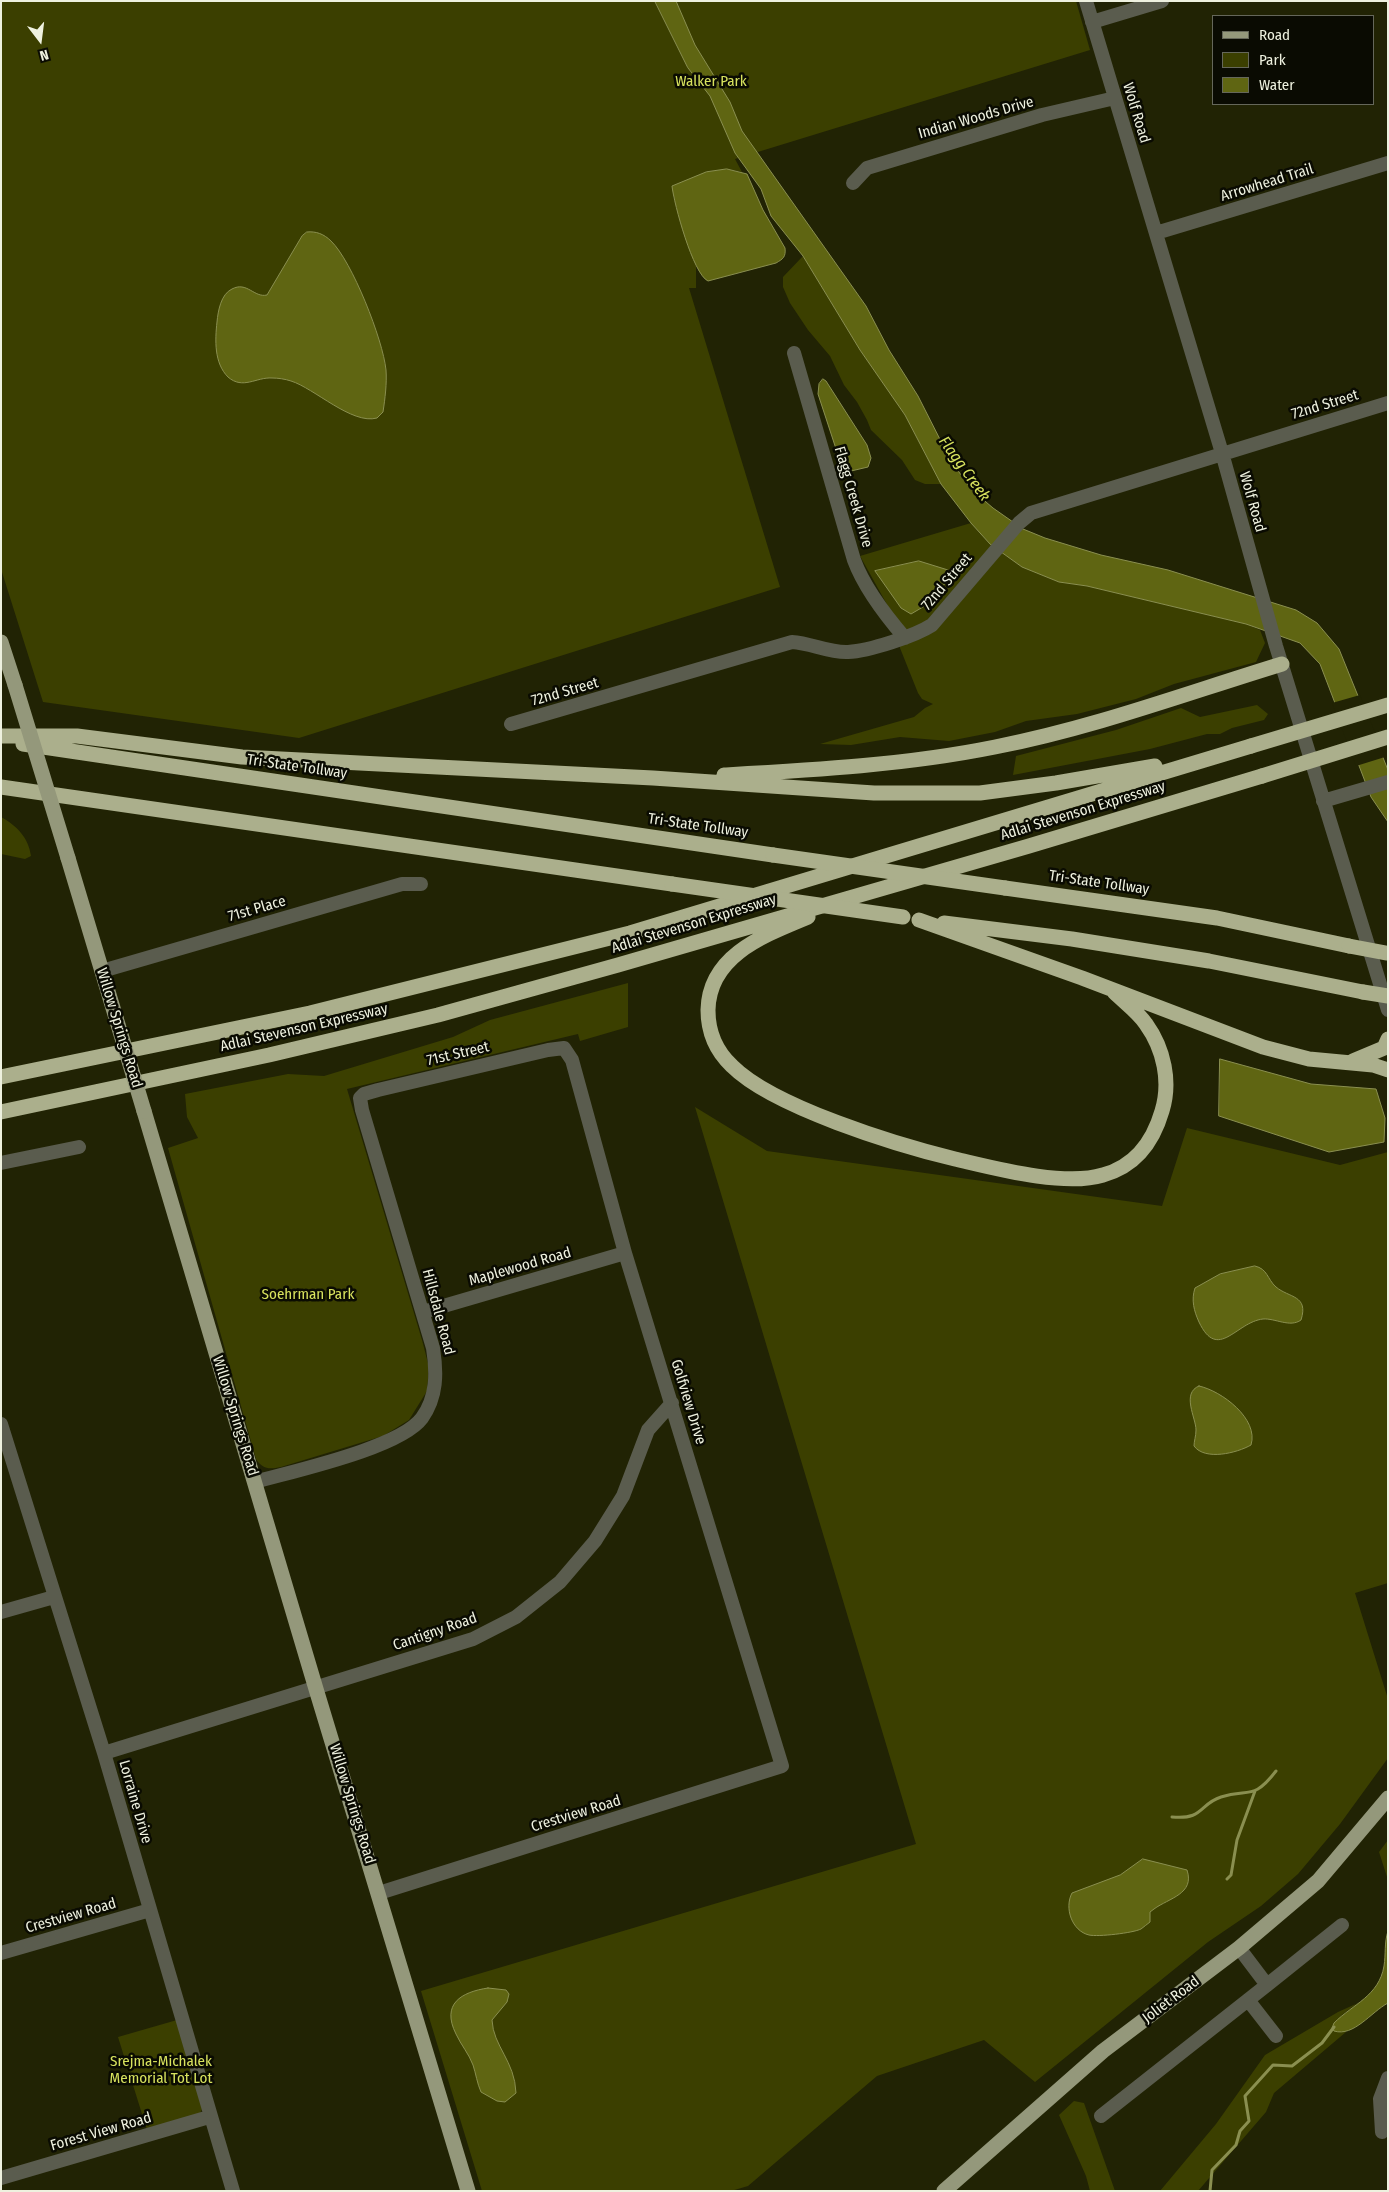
<!DOCTYPE html>
<html>
<head>
<meta charset="utf-8">
<style>
  body { margin:0 }
  #map { position:relative; width:1389px; height:2192px; overflow:hidden; background:#212304; font-family:"Fira Sans Condensed",sans-serif }
  canvas { display:block }
  .frame { position:absolute; inset:0; border:2px solid #eef1df; pointer-events:none }
  .legend { position:absolute; left:1212px; top:15px; width:162px; height:90px; box-sizing:border-box; background:#0a0b02; border:1px solid #65675a; margin:0; padding:6px 9px; list-style:none; font-size:15px; color:#eef1df }
  .legend li { display:flex; align-items:center; gap:10px; height:25px }
  .legend b { width:25px; border:1px solid #65675a }
  .north { position:absolute; left:15px; top:15px; width:50px; height:50px; -webkit-text-stroke:4px #0a0b02; paint-order:stroke; rotate:165deg; font-size:14px; font-weight:700; line-height:20px; text-align:center; color:#eef1df }
  .north::after { content:''; display:block; margin:auto; width:18px; height:22px; background:#eef1df; clip-path:polygon(50% 0,100% 100%,50% 72%,0 100%) }
</style>
</head>
<body>
<div id="map">
<canvas width="1389" height="2192"></canvas>
<div class="frame"></div>
<ul class="legend">
<li><b style="height:6px;background:#94987b"></b>Road</li>
<li><b style="height:14px;background:#3b3f00"></b>Park</li>
<li><b style="height:14px;background:#5f6512"></b>Water</li>
</ul>
<div class="north">N</div>
</div>
<script>
const ctx = document.querySelector('canvas').getContext('2d');
ctx.lineJoin = 'round';
function fill(path, color) { ctx.fillStyle = color; ctx.fill(path, 'evenodd'); }
function trace(path, color, width, dash) { ctx.strokeStyle = color; ctx.lineWidth = width; ctx.lineCap = dash ? 'butt' : 'round'; ctx.setLineDash(dash || []); ctx.stroke(path); }
function write(font, color, halo, rows, align = 'center') {
  ctx.font = font + ' "Fira Sans Condensed",sans-serif'; ctx.lineWidth = 5; ctx.setLineDash([]); ctx.textBaseline = 'middle'; ctx.strokeStyle = halo; ctx.fillStyle = color; for (const [text, x, y, turn = 0] of rows) {
    ctx.save(); ctx.translate(x, y); ctx.rotate((+turn || 0) * Math.PI / 180); ctx.textAlign = isNaN(turn) ? turn : align; if (halo) ctx.strokeText(text, 0, 0); ctx.fillText(text, 0, 0); ctx.restore();
  }
}
fill(new Path2D(`
  M 1,1 L 1076,1 L 1090,50 L 735,159 L 742,172 L 727,169 L 673,196 L 696,265 L 696,288 L 689,288 L 780,587 L 299,738 L 43,702 L 1,569 Z
  M 803,256 L 860,350 L 905,415 L 941,484 L 925,484 L 915,480 L 902,460 L 871,430 L 867,420 L 857,402 L 844,385 L 830,356 L 808,330 L 790,303 L 783,287 L 783,277 Z
  M 971,523 L 990,544 L 1022,567 L 1059,582 L 1087,586 L 1246,624 L 1260,630 L 1265,643 L 1256,662 L 1174,684 L 1136,699 L 1077,714 L 1026,721 L 995,732 L 949,741 L 900,737 L 851,745 L 820,744 L 914,717 L 925,708 L 933,704 L 922,699 L 918,693 L 900,648 L 894,617 L 860,556 Z
  M 1257,705 L 1268,714 L 1264,720 L 1232,728 L 1220,734 L 1207,734 L 1150,749 L 1013,775 L 1016,756 L 1116,730 L 1181,708 L 1200,717 Z
  M 1,817 C 16,825 29,838 31,856 L 25,859 L 1,854 Z
  M 628,983 L 628,1027 L 580,1041 L 578,1034 L 347,1089 L 422,1340 L 429,1367 L 427,1391 L 409,1420 L 383,1436 L 281,1467 C 270,1469 263,1470 256,1459 L 168,1148 L 198,1138 L 187,1117 L 185,1094 L 288,1074 L 324,1076 L 453,1037 L 490,1020 Z
  M 695,1107 L 767,1151 L 1162,1206 L 1187,1128 L 1340,1165 L 1388,1152 L 1388,1583 L 1355,1593 L 1388,1699 L 1388,1758 L 1340,1824 L 1298,1874 L 1261,1906 L 1208,1942 L 1035,2082 L 984,2040 L 877,2076 L 748,2186 L 731,2191 L 482,2191 L 421,1991 L 916,1844 Z
  M 1388,1840 L 1388,1880 L 1379,1852 Z
  M 1358,2003 L 1342,2015 L 1338,2032 L 1346,2032 L 1274,2093 L 1266,2112 L 1198,2191 L 1160,2191 L 1216,2124 L 1265,2055 L 1338,2012 Z
  M 177,2020 L 203,2108 L 200,2113 L 147,2130 L 118,2037 Z
  M 1074,2101 L 1084,2103 L 1115,2191 L 1090,2191 L 1086,2176 L 1059,2115 Z`), '#3b3f00');
const water = new Path2D(`
  M 655,1 L 676,1 L 695,45 L 730,102 L 742,131 L 866,306 L 889,350 L 918,396 L 951,461 L 972,490 L 993,508 L 1023,529 L 1045,538 L 1101,555 L 1168,570 L 1296,610 L 1317,623 L 1339,649 L 1388,770 L 1388,822 L 1371,797 L 1320,664 L 1300,643 L 1246,624 L 1087,586 L 1059,582 L 1022,567 L 990,544 L 971,523 L 941,484 L 905,415 L 860,350 L 803,256 L 771,216 L 761,189 L 735,153 L 710,96 L 688,68 Z
  M 727,169 L 747,174 L 763,210 L 785,248 C 786,257 783,259 776,263 L 708,281 C 693,274 674,204 672,186 L 706,172 Z
  M 307,232 C 316,231 324,234 331,241 C 352,261 383,340 386,370 C 387,383 385,399 383,412 L 377,418 C 352,425 314,388 291,381 C 285,379 278,378 272,378 C 256,377 243,390 228,377 C 214,363 215,340 217,322 C 218,311 221,294 232,289 C 247,281 254,298 267,295 L 302,236 Z
  M 823,379 L 826,381 L 867,445 L 871,458 L 868,467 L 851,471 L 840,461 L 818,394 L 819,384 Z
  M 919,561 L 948,570 L 951,576 L 928,604 L 911,614 L 901,608 L 875,571 Z
  M 1220,1059 L 1311,1084 L 1376,1089 L 1385,1118 L 1384,1142 L 1329,1152 L 1219,1116 Z
  M 1255,1266 C 1268,1269 1267,1279 1276,1287 C 1289,1298 1309,1295 1301,1320 C 1290,1328 1275,1318 1263,1319 C 1236,1322 1218,1362 1199,1322 C 1194,1311 1191,1300 1195,1288 L 1220,1274 Z
  M 1199,1386 C 1222,1391 1259,1419 1251,1445 C 1237,1453 1205,1461 1194,1446 C 1194,1441 1196,1436 1196,1430 C 1196,1418 1181,1393 1199,1386 Z
  M 1143,1859 L 1187,1870 C 1195,1894 1169,1898 1154,1909 L 1150,1912 L 1150,1922 C 1147,1924 1144,1927 1141,1929 C 1133,1933 1098,1937 1089,1935 C 1072,1931 1064,1908 1072,1893 L 1120,1875 Z
  M 1388,1931 L 1388,2003 C 1371,2012 1354,2037 1334,2031 L 1332,2028 L 1334,2023 C 1353,2004 1379,1996 1384,1966 C 1386,1954 1384,1943 1388,1931 Z
  M 488,1988 L 506,1990 L 509,1994 L 507,2002 L 492,2020 C 493,2046 515,2061 516,2093 L 505,2102 L 497,2101 L 481,2092 C 477,2083 476,2074 473,2065 C 469,2054 461,2045 456,2034 C 441,2004 461,1992 488,1988 Z`);
fill(water, '#5f6512');
trace(water, '#8a8f50', 1);
fill(new Path2D(`
  M 1360,695 L 1385,757 L 1356,766 L 1332,703 Z`), '#212304');
trace(new Path2D(`
  M 1172,1817 C 1204,1820 1199,1804 1221,1797 C 1249,1788 1253,1801 1276,1771
  M 1227,1879 L 1231,1875 L 1237,1840 L 1255,1791
  M 1210,2191 L 1212,2170 L 1236,2145 L 1240,2131 L 1249,2121 L 1245,2096 L 1273,2065 L 1292,2066 L 1322,2043 L 1334,2027`), '#8a8f50', 3);
trace(new Path2D(`
  M 1086,1 L 1222,453 L 1276,646 L 1388,1010
  M 1092,22 L 1162,1
  M 853,183 L 867,168 L 1042,115 L 1115,98
  M 1156,233 L 1388,163
  M 794,353 L 854,560 C 864,587 886,616 905,638
  M 511,724 L 792,642 C 811,643 829,653 848,652 C 869,651 915,636 932,625 L 1019,523 L 1031,513 L 1388,403
  M 1323,801 L 1388,782
  M 102,971 L 402,884 L 421,884
  M 1,1163 L 79,1147
  M 423,1312 L 625,1253
  M 1,1424 L 104,1753 L 233,2191
  M 255,1482 C 293,1471 400,1448 422,1418 C 437,1397 437,1373 433,1348 L 362,1110 L 360,1098 L 364,1094 L 378,1090 L 548,1050 L 564,1048 L 572,1060 L 625,1253 L 782,1766 L 379,1893
  M 1,1612 L 54,1597
  M 104,1753 L 473,1639 L 516,1617 L 560,1582 L 595,1541 L 623,1496 L 648,1430 L 672,1403
  M 1239,1948 L 1267,1985 L 1342,1925
  M 1,1953 L 150,1910
  M 1248,2000 L 1276,2036
  M 1101,2116 L 1267,1985
  M 1382,2132 L 1380,2099 L 1388,2078
  M 1,2178 L 209,2117`), '#5a5c4e', 14);
trace(new Path2D(`
  M 1,642 L 15,685
  M 68,858 L 116,1018
  M 144,1111 L 316,1689 L 468,2191
  M 944,2191 L 1103,2051 L 1239,1948 L 1318,1881 L 1388,1798`), '#94987b', 15);
trace(new Path2D(`
  M 1,736 L 77,736 L 242,757 L 653,778 L 874,793 L 980,793 L 1056,783 L 1155,766
  M 23,744 L 773,855
  M 724,775 C 814,770 906,765 995,747 C 1093,728 1187,693 1282,664
  M 1,787 L 672,884
  M 1005,888 L 1217,918 L 1349,946
  M 808,917 C 765,935 709,955 708,1010 C 708,1032 716,1051 732,1066 C 773,1107 897,1145 955,1159 C 994,1168 1064,1187 1103,1175 C 1136,1166 1153,1142 1162,1111 C 1171,1082 1164,1049 1146,1024 C 1138,1012 1124,1002 1114,992
  M 919,920 L 1082,978 L 1263,1047 L 1309,1059 L 1373,1065 L 1388,1070
  M 944,923 L 1072,939 L 1209,961 L 1363,992
  M 1353,1061 L 1384,1048 L 1388,1039
  M 1,1077 L 310,1013 L 630,933 L 1251,746
  M 1,1112 L 269,1055 L 438,1015 L 618,965 L 1029,846 L 1262,776`), '#abaf8c', 15);
trace(new Path2D(`
  M 15,685 L 68,858
  M 116,1018 L 144,1111`), '#94987b', 15);
trace(new Path2D(`
  M 1251,746 L 1388,705
  M 1262,776 L 1388,737
  M 773,855 L 1005,888
  M 672,884 L 903,917
  M 1349,946 L 1386,953
  M 1363,992 L 1388,996`), '#abaf8c', 15);
write('15px', '#d8e35e', '#0a0b02', [
  ["Walker Park",711,82],
  ["Soehrman Park",308,1295],
  ["Srejma-Michalek",161,2062],
  ["Memorial Tot Lot",161,2079]
]);
write('15px', '#eef1df', '#0a0b02', [
  ["Wolf Road",1136,113,73],
  ["Indian Woods Drive",976,118,-16],
  ["Arrowhead Trail",1267,183,-17],
  ["72nd Street",1325,405,-17],
  ["Flagg Creek Drive",853,497,74],
  ["Wolf Road",1252,502,74],
  ["72nd Street",947,582,-50],
  ["72nd Street",565,692,-16],
  ["Tri-State Tollway",297,767,8],
  ["Adlai Stevenson Expressway",1083,811,-17],
  ["Tri-State Tollway",698,826,8],
  ["Tri-State Tollway",1099,883,8],
  ["71st Place",257,909,-16],
  ["Adlai Stevenson Expressway",694,924,-17],
  ["Willow Springs Road",119,1028,73],
  ["Adlai Stevenson Expressway",304,1028,-13],
  ["71st Street",458,1054,-13],
  ["Maplewood Road",520,1267,-16],
  ["Hillsdale Road",438,1312,75],
  ["Golfview Drive",688,1402,73],
  ["Willow Springs Road",235,1416,73],
  ["Cantigny Road",435,1632,-19],
  ["Lorraine Drive",135,1802,74],
  ["Willow Springs Road",352,1804,73],
  ["Crestview Road",576,1814,-17],
  ["Crestview Road",71,1916,-16],
  ["Joliet Road",1171,2000,-37],
  ["Forest View Road",101,2132,-16]
]);
write('italic 16px', '#d8e35e', '#0a0b02', [
  ["Flagg Creek",964,469,54]
]);
</script>
</body>
</html>
